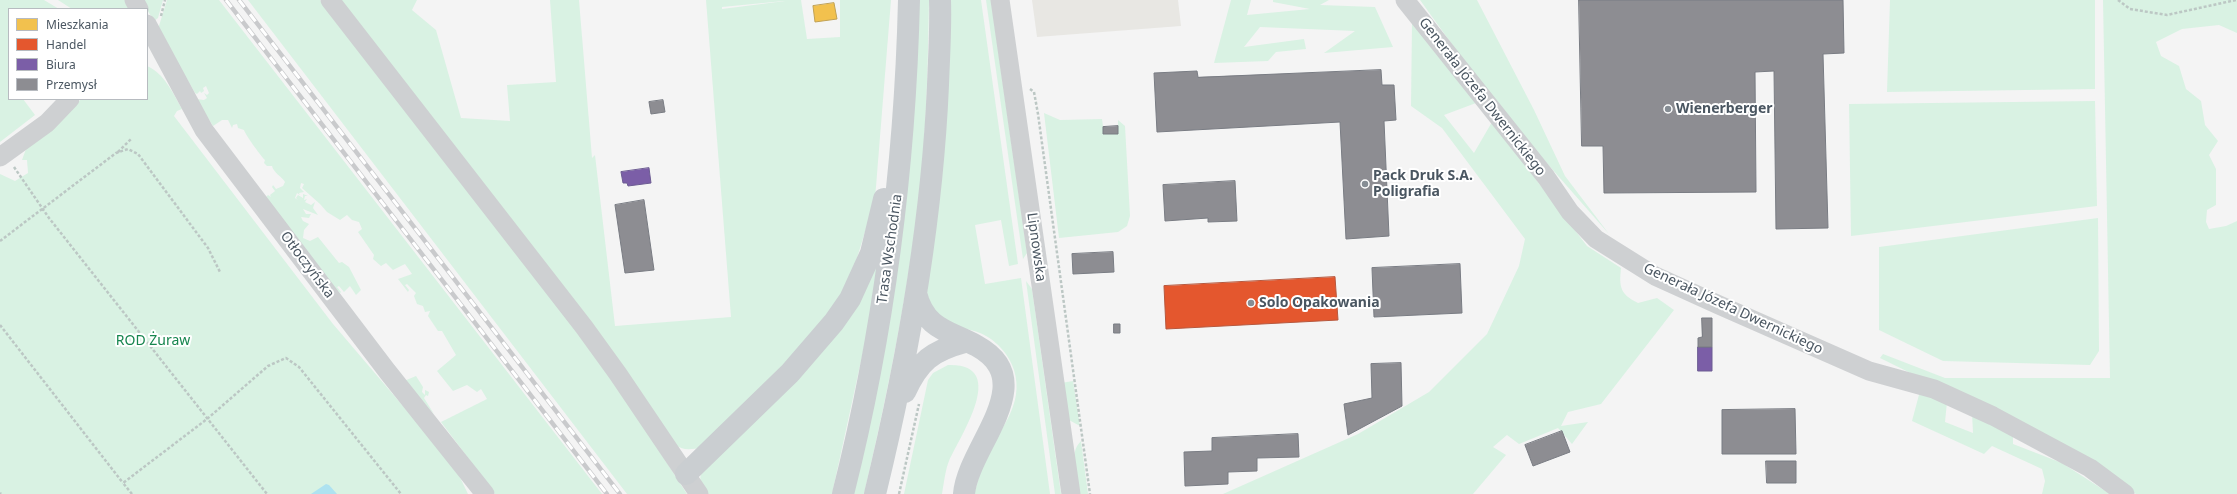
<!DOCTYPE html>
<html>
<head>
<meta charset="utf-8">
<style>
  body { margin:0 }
  #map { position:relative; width:2237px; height:494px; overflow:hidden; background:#f4f4f4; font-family:"Noto Sans",sans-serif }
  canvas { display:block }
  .legend { position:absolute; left:8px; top:8px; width:140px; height:92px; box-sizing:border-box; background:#fff; border:1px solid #b7bbc0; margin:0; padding:5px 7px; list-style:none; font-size:12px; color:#4a5661 }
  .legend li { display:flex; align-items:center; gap:8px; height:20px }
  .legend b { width:20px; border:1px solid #b7bbc0 }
</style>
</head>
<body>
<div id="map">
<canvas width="2237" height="494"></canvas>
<ul class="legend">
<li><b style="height:11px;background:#f2c14e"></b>Mieszkania</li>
<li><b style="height:11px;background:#e4572e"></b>Handel</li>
<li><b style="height:11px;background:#7b5ea7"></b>Biura</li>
<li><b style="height:11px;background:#8d8d92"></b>Przemysł</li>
</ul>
</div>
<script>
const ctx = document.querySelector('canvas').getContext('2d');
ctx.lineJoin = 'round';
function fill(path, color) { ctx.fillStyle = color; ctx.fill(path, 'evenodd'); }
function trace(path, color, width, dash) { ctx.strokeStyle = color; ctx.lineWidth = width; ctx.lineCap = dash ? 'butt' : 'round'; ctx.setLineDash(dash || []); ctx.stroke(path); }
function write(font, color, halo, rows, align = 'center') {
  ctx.font = font + ' "Noto Sans",sans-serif'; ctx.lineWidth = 4; ctx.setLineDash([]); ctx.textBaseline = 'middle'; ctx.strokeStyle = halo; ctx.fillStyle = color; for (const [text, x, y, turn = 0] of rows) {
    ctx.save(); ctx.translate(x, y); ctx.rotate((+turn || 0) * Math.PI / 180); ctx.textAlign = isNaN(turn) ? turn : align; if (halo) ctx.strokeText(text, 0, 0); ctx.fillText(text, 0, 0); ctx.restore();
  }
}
fill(new Path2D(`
  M 1032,0 L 1178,0 L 1181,26 L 1037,37 Z`), '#e8e7e3');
fill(new Path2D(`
  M 0,0 L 44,0 L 59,9 L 9,9 L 9,99 L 23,99 L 35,115 L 0,142 Z
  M 58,0 L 127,0 L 132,9 L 72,9 Z
  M 141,0 L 163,0 L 158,18 L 154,21 Z
  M 167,0 L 219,0 L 602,494 L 495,494 L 441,422 L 487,399 L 481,389 L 477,392 L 467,385 L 453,391 L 437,371 L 456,355 L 442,331 L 438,331 L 428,316 L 430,311 L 425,312 L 423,306 L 417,304 L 414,296 L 416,293 L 407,284 L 405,285 L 409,290 L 408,292 L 398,279 L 412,274 L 405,264 L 393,270 L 386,263 L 381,266 L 373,259 L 374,255 L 358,232 L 362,229 L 359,222 L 352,220 L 347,215 L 340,220 L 327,212 L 320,204 L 302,188 L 304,184 L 301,183 L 300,188 L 304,192 L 299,193 L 300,195 L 297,193 L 295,198 L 298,200 L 296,198 L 298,195 L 303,198 L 303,194 L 308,196 L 305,196 L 304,200 L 307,199 L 305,202 L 311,205 L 315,202 L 313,208 L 318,215 L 303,209 L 306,214 L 311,214 L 309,218 L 301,217 L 303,221 L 309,224 L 304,230 L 303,238 L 310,241 L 318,237 L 339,263 L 342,262 L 349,267 L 361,290 L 356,295 L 350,286 L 344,292 L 339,286 L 337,287 L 341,292 L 340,293 L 335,288 L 266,197 L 268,195 L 271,197 L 270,195 L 275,191 L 272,187 L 273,185 L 276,189 L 283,186 L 285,182 C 282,177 273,172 272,166 L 267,166 L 264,163 L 265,160 C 260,155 245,134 244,130 L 238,128 L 237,124 L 233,125 L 232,128 L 228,120 L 222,120 L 213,126 L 196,99 L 204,100 L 207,98 L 204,93 L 207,95 L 209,93 L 206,86 L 203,88 L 204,91 L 201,93 L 200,91 L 197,94 L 195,93 L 158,29 Z
  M 248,0 L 320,0 L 610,375 L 687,494 L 627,494 Z
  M 341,0 L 417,0 L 412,10 L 436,30 L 461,118 L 510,121 L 507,85 L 556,82 L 550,0 L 579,0 L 592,158 L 595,155 L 615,326 L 731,317 L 706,0 L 801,0 L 807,39 L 840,37 L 840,0 L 891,0 L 875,199 L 850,281 L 815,333 L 702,447 C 691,450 683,451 674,444 ZM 784,1 L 785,1 L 722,9 L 722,7 Z
  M 917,0 L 929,0 C 928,56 927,113 922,169 C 911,279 889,387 864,494 L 852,494 Z
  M 949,0 L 981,0 L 1018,264 L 1009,266 L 1001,220 L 975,225 L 985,284 L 1021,278 L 1050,494 L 974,494 C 978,483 980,470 985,459 C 998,430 1025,406 1014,370 C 1009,354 995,339 980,333 C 969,328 957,329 947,324 C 936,320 929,303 927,292 Z
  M 986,0 L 991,0 L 1027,253 L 1023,259 Z
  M 1231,0 L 1251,0 L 1247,15 L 1310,9 L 1273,2 L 1273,0 L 1329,0 L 1320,5 L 1375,7 L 1393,47 L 1324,53 L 1355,31 L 1260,27 L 1244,47 L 1304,39 L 1306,49 L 1276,52 L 1268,61 L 1214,63 Z
  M 1420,0 L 1477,0 L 1534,110 L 1565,176 L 1609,234 L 1495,104 Z
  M 1890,0 L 2095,0 L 2095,89 L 1887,92 Z
  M 2103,0 L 2237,0 L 2237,33 L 2219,25 L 2182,29 L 2156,42 L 2161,56 L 2179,66 L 2186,89 L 2201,101 L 2205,125 L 2218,141 L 2209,155 L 2216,169 L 2216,205 L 2207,210 L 2206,222 L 2209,229 L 2226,226 L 2237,221 L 2237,494 L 2136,494 L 2091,462 L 1880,358 L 1883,354 L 1945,378 L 2110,378 Z
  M 1412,23 L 1476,103 L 1444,115 L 1474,153 L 1492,122 L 1587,246 L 1621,268 C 1619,287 1620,294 1638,303 L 1657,298 L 1674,310 L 1601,404 L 1568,412 L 1561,426 L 1588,422 L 1572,444 L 1558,428 L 1519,444 L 1507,435 L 1493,447 L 1506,455 L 1473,494 L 1223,494 L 1358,434 L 1429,392 L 1487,334 L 1519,266 L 1525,239 L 1442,128 L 1411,106 Z
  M 147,66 C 164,73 173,93 182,109 L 177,111 L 174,116 L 333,324 L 455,467 L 468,494 L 0,494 L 0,174 L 15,181 L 28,173 L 27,160 L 22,160 L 26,149 L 69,113 L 81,99 L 147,99 Z
  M 2095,101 L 2097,206 L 1851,236 L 1849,104 Z
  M 1044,113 L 1060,120 L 1102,119 L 1104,134 L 1118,134 L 1118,120 L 1125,126 L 1130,216 L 1127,226 L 1118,232 L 1059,238 Z
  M 2098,218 L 2099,351 L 2090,365 L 1943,361 L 1879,330 L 1879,247 Z
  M 883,236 L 868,329 L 832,494 L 707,494 L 700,481 L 701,471 L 807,366 Z
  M 1026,281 L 1032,289 L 1061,494 L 1055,494 Z
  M 948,365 C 1010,363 960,436 949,461 C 945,471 944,483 942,494 L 904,494 L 928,380 L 933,373 Z
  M 416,376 L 423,387 L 422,392 L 425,395 L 425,390 L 429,392 L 428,396 L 426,395 L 424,398 L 434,414 L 404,381 Z
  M 1073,381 L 1080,426 L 1069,420 L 1061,383 Z
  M 1920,391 L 1947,402 L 1945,422 L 1973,433 L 1972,413 L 2013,435 L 2013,444 L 2062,463 L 2110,494 L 2042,494 L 2045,481 L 2042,469 L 1992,446 L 1984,454 L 1912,421 Z
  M 1081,441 L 1088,494 L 1077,494 C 1076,478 1068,453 1081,441 Z`), '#d9f2e3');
fill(new Path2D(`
  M 326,484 L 329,485 L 337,494 L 311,494 Z`), '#aee2f0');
const homes = new Path2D(`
  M 834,3 L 837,19 L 815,22 L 813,6 Z`);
fill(homes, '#f2c14e');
trace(homes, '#c0a154', 1);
const shops = new Path2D(`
  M 1335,277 L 1338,320 L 1166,329 L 1164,286 Z`);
fill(shops, '#e4572e');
trace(shops, '#b6573d', 1);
const offices = new Path2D(`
  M 649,168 L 651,183 L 628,186 L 627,183 L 623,183 L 621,172 Z
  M 1698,347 L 1712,347 L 1712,371 L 1698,371 Z`);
fill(offices, '#7b5ea7');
trace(offices, '#6c5c92', 1);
const industry = new Path2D(`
  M 1579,0 L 1843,0 L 1844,53 L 1823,54 L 1828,228 L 1776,229 L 1774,71 L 1755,72 L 1756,192 L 1604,193 L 1603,146 L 1582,146 Z
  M 1381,70 L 1382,85 L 1394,85 L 1396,120 L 1384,121 L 1389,236 L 1346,239 L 1340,122 L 1157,132 L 1154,73 L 1197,71 L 1198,77 Z
  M 663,100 L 665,112 L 651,114 L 649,102 Z
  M 1118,126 L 1118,134 L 1103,134 L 1103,127 Z
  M 1235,181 L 1237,221 L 1208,222 L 1208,218 L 1165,221 L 1163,185 Z
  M 644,200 L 654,270 L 625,273 L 615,205 Z
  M 1113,252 L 1114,272 L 1073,274 L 1072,254 Z
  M 1460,264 L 1462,313 L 1374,317 L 1372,268 Z
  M 1702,318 L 1712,318 L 1712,347 L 1698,347 L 1698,338 L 1702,337 Z
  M 1114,324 L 1120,324 L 1120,333 L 1114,333 Z
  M 1401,363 L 1402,406 L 1348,435 L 1344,404 L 1372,398 L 1371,364 Z
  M 1795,409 L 1796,454 L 1722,454 L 1722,410 Z
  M 1562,431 L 1570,452 L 1533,466 L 1525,445 Z
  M 1298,434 L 1299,457 L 1257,458 L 1257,471 L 1228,472 L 1228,484 L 1185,486 L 1184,452 L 1212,451 L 1212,438 Z
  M 1766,461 L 1796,461 L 1796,483 L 1767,483 Z`);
fill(industry, '#8d8d92');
trace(industry, '#797c83', 1);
trace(new Path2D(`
  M 2118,0 L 2130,9 L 2167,15 L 2236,0
  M 161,16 L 165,0
  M 1030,89 L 1034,92 L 1038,114 L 1090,494
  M 118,152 L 131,139
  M 14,167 L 49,218 L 267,494
  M 0,241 L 116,153 L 128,149 L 138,154 L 208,248 L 220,272
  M 0,325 L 123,483
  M 0,493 L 1,494
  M 132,494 L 123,483 L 207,419 L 268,366 L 286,358 L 299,367 L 401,494
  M 899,494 L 919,404`), '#bcc7c4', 2.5, [3, 2]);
trace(new Path2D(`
  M 134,0 L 139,9
  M 330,0 L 584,327 L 618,374 L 699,494
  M 1000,0 L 1071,494
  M 1405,0 L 1546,177 L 1570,212 L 1596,239 L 1655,276 L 1719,305 L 1869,371 L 1934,389 L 1993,416 L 2090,468 L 2125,494
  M 147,24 L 204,130 L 387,371 L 485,494
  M 0,157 L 47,123 L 70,99`), '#ced0d2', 19);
trace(new Path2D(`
  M 916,293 C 925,330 950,331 977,346 C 1042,382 968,446 964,494
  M 905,392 C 919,361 932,351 965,342
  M 686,474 L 790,373 L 834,322 L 850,299 L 871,253 L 884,199
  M 843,494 C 884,332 905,167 909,0
  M 875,494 C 908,359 932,223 938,85 C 939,56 941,28 940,0`), '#caced1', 22);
const rail = new Path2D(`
  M 226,0 L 607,494
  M 239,0 L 620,494`);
trace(rail, '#c9cacc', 4.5);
trace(rail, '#fff', 3, [9]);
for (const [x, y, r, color] of [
  [1668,109,4,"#868d94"],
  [1365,184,4,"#868d94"],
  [1251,303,4,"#868d94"]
]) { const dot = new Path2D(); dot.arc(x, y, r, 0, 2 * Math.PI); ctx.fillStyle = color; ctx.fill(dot); trace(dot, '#fff', 1.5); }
write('14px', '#4a5661', '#fff', [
  ["Generała Józefa Dwernickiego",1482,97,52],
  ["Lipnowska",1036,247,82],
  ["Trasa Wschodnia",890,249,-82],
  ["Otłoczyńska",307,265,53],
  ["Generała Józefa Dwernickiego",1733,309,25]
]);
write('bold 14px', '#4a5661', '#fff', [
  ["Wienerberger",1676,109],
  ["Pack Druk S.A.",1373,176],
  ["Poligrafia",1373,192],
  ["Solo Opakowania",1259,303]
], 'left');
write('14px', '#17864f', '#fff', [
  ["ROD Żuraw",153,341]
]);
</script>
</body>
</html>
